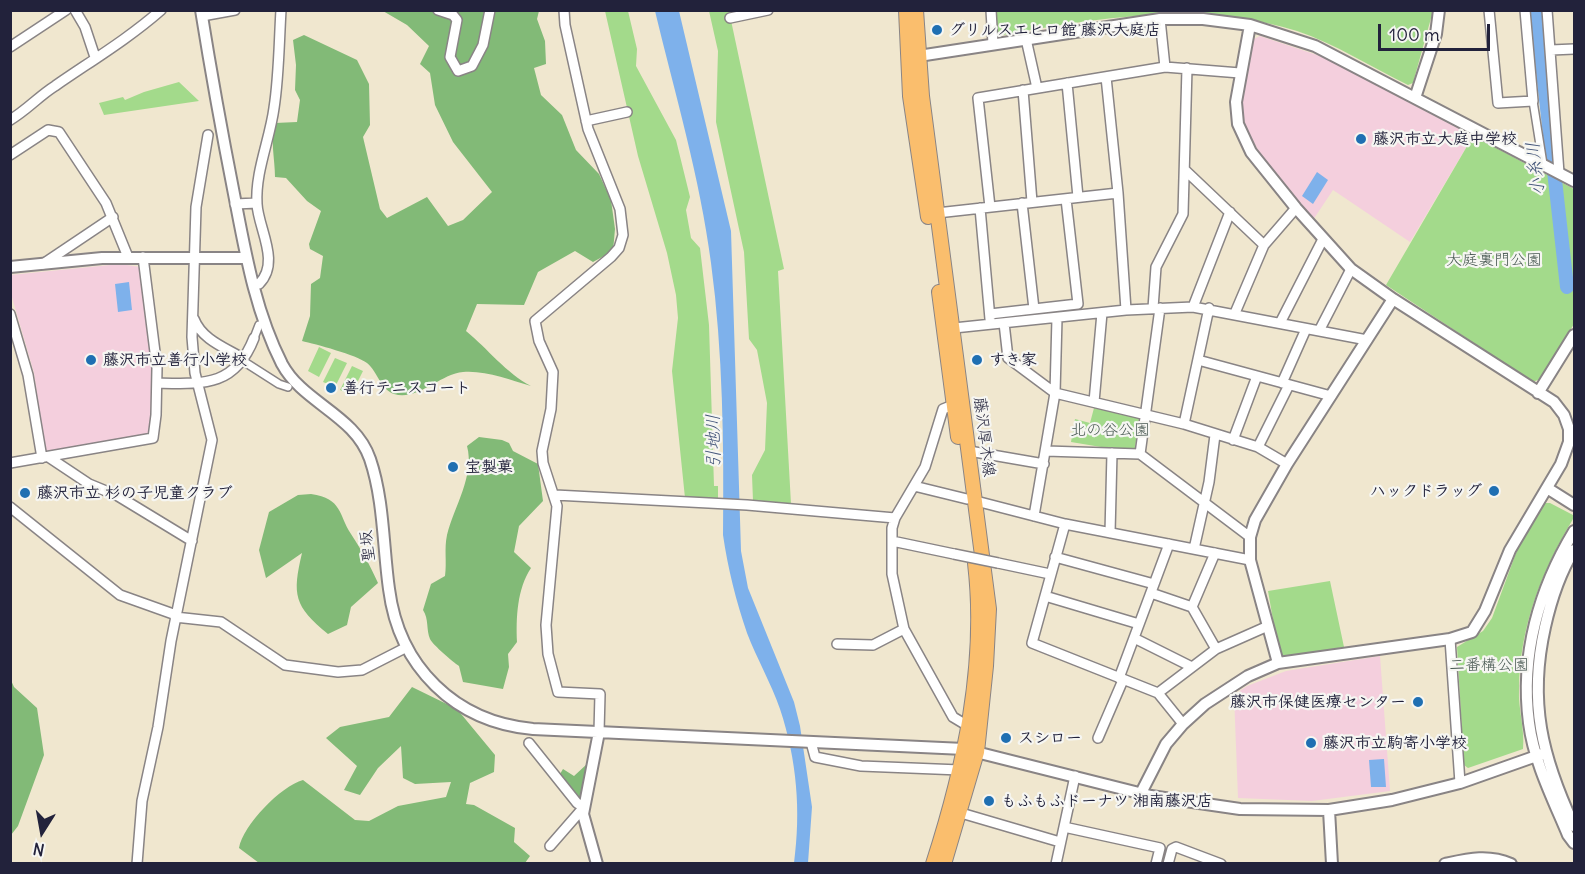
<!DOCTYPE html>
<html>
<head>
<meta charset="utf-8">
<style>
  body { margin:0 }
  #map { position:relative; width:1585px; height:874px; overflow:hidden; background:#f0e7cf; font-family:Delius,sans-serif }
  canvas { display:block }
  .frame { position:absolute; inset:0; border:12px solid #22223b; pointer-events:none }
  .north { position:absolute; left:12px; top:802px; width:60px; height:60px; -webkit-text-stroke:4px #f6f6f2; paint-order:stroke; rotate:191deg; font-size:16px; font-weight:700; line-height:24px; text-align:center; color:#22223b }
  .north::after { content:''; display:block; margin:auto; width:21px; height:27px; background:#22223b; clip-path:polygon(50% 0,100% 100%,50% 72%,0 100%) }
  .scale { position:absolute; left:1378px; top:24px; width:112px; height:27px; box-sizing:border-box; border:3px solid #22223b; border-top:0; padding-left:8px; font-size:18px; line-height:21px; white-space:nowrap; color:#22223b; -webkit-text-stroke:4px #f6f6f2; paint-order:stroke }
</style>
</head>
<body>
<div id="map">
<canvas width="1585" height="874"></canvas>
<div class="frame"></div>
<div class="north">N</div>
<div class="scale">100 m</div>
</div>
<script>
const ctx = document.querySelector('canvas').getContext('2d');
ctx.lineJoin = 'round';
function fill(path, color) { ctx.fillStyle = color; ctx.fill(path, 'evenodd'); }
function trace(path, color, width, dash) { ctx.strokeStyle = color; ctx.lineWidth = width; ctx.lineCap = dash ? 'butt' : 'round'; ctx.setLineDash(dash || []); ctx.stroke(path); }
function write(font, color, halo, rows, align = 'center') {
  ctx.font = font + ' Delius,"Klee One",sans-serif'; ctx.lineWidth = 4.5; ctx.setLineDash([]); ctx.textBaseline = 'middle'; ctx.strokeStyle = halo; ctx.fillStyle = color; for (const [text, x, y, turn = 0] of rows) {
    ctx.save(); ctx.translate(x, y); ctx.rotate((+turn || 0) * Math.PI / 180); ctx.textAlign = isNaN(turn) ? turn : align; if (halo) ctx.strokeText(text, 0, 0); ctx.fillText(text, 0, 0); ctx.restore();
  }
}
fill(new Path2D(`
  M 1260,36 L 1323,57 L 1473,136 L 1410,242 L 1333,190 L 1313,220 L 1260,154 L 1245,125 L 1242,105 L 1254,39 Z
  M 120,264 L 140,267 L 151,363 L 152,408 L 149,433 L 146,437 L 50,454 L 45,451 L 34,373 L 11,294 L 10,275 Z
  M 1380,656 L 1390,791 L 1312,801 L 1238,798 L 1234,695 L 1247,686 L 1286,671 Z`), '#f4cfdd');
fill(new Path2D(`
  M 605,11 L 628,11 L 637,49 L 636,66 L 676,140 L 690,197 L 686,210 L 691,238 L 700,248 L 709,325 L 714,486 L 718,486 L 718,500 L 685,498 L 672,371 L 678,318 L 676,295 L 667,253 L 638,156 Z
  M 709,11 L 729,11 L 784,269 L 778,271 L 791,504 L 753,501 L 752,475 L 765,450 L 767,403 L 757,350 L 749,339 L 744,252 L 716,122 L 718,51 Z
  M 993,11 L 1433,11 L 1413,83 L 1408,85 C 1371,67 1336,44 1297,31 C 1197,0 1098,18 997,36 L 994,34 Z
  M 179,82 L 199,101 L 104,115 L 99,103 L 123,97 L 125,100 L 144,92 Z
  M 1473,136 L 1574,189 L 1574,324 L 1540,379 L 1533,382 L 1386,285 Z
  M 319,347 L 331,353 L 319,377 L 308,371 Z
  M 335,358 L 347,363 L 335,387 L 323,382 Z
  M 352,366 L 363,371 L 351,395 L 340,390 Z
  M 1094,408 L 1135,414 L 1139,418 L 1135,448 L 1113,449 L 1071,442 L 1075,419 L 1090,423 Z
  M 1544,503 L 1550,503 L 1573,515 L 1573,519 C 1541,573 1520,626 1519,689 C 1518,709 1525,729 1523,749 L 1468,768 L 1464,765 L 1457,647 L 1483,631 L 1492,618 L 1519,545 Z
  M 1330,581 L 1344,647 L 1285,657 L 1279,654 L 1268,591 Z`), '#a3da8b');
fill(new Path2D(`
  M 383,11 L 539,11 L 537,19 L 545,41 L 546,64 L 534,68 L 541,95 L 562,115 L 576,150 L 599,174 L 611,200 L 615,229 L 613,251 L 593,262 L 575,251 L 538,272 L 524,305 L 477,304 L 466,331 C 488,349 506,373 531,386 C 510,380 485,370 463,372 C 440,374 418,401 394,394 C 380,389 378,372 367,363 C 357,355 315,344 302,341 L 310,316 L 311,284 L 320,278 L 323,256 L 310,249 L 309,244 L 321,211 L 307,201 L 286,178 L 275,177 C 275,159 270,141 275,123 L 297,122 L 300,100 L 295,90 L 296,65 L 293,40 L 304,35 L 357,60 L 369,84 L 370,125 L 363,137 L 380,209 L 387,218 L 427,197 L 448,226 L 463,220 L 492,192 L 453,142 L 435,105 L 430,73 L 420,64 L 429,46 L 407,25 Z
  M 479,437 L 502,440 L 509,443 L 513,451 L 538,464 L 543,501 L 519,526 L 514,552 L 531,568 C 517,589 516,618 517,642 L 508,654 L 509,667 L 503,689 L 463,682 L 459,666 C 453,662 433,645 430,639 C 426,630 429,619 423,610 L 431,584 L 445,576 C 447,562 444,549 447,535 C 454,507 475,475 467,446 Z
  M 311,494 C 343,499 338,514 351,534 C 362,551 370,565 378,583 L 351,607 L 347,625 L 328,634 C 294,606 292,595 302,553 L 266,578 L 259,550 L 269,512 L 298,495 Z
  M 10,678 L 14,687 L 37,708 L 44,755 L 18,826 L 11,835 Z
  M 412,687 L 457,709 L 495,755 L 494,772 L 470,783 L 466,804 L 474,805 L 515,828 L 514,842 L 530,856 L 525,863 L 259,863 L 239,848 C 243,825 281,786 303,780 L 355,820 L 369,821 L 398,806 L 446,797 L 451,782 L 415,784 L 403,778 L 401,746 L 378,768 L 360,795 L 344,790 L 357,766 L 326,738 L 340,727 L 389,717 Z
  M 587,764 L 587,776 L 580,798 L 560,774 L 563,769 L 574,776 Z`), '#82ba77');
fill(new Path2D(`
  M 655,11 L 679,11 L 731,231 L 741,551 L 748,588 L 794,702 L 800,726 L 812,807 L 808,863 L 794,863 C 801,811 797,760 780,709 C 771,683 757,659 747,633 C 736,601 728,569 723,535 C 724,445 723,352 711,263 C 700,178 675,94 655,11 Z
  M 1317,172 L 1328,180 L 1313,204 L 1302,196 Z
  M 129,282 L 132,310 L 118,312 L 115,284 Z
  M 1384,759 L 1386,787 L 1371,787 L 1369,760 Z`), '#7eb1eb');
trace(new Path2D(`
  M 1536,10 L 1567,287`), '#7eb1eb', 14);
const pedestrian = new Path2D(`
  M 1533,101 L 1543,164
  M 254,338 L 259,325
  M 243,361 L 279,384 L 288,387`);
const minor = new Path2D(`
  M 75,10 L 85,27 L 95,57
  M 438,10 L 453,15 L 457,20 L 450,57 L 458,71 L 472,66 L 483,45 L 490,10
  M 564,10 L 565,25 L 588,129 L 620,209 L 623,235 L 619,248 L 611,257 L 535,321 L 539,341 L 553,372 L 551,409 L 542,451 L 543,463 L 557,506 L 546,625 L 548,654 L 558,692 L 600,694 L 599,732
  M 991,10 L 993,44
  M 1489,10 L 1498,103 L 1533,101 L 1525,10
  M 1547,10 L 1559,173
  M 202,16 L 235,10
  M 730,18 L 768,10
  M 1160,19 L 1165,67
  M 1026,39 L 1037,88
  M 10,47 L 66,10
  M 1551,50 L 1574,49
  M 1106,77 L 1118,193 L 1126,310
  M 1067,83 L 1078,197
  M 1023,90 L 1032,202
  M 10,120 C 27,110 39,96 55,86 C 91,61 128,39 161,10
  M 586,121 L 627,112
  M 10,155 L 48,130 L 59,132 L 106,203 L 128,257
  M 1185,170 L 1264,245
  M 1022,203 L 1034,309
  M 235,204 L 257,203
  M 990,207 L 978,98 L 1165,67 L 1240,73
  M 980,208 L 990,319
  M 937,213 L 1118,193
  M 43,264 L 113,217
  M 259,284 C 281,262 258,228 257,204 C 255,172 270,139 274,108 C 279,76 279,43 281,10
  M 1193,307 L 1230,212
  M 1153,308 L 1156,267 L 1183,214 L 1187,68
  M 1235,313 L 1264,245 L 1296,208
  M 10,314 L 28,375 L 42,458
  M 990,314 L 1078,304 L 1066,199
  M 194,319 C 202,340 226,348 244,359
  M 1004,323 L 1008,358 L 1055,393 L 1184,424 L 1258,447 L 1287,464
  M 1280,323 L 1322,241
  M 954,328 L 1126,310 L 1193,307 L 1367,340
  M 1319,331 L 1351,269
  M 1198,360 L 1331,396
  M 157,383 C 203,384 235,387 254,338
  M 1282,383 L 1306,329
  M 1094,402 L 1102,313
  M 958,403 L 943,409 L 925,467 L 895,518 L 892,528 L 892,574 L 904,629 L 953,717 L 968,726
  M 1184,424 L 1209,308
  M 1233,440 L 1257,376
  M 1258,447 L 1289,385
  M 969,451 L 1044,464
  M 1046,451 L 1140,454 L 1250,537
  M 1140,454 L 1160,308
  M 50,458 L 89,484 L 118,496 L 192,541
  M 10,463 L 153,438 L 156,415 L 157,368 L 143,257
  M 914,486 L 967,499
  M 555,495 L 747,505 L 895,518
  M 976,501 L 1065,524 L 1250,560
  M 10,507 L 120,595 L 176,615
  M 1034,516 L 1055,393 L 1057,318
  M 1065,524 L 1032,643 L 1158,693 L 1183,724
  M 1110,533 L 1112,453
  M 892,541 L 954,554
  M 1194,549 L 1209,482 L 1215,435
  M 1215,553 L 1192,607 L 1216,649
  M 1055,557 L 1154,584
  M 998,563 L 1050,574
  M 1151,593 L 1192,607
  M 1045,596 L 1139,624
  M 175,617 L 221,622 L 285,665 L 338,672 L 362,670 L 407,647
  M 1134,638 L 1190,666
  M 1450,639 L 1460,783
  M 837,644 L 873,645 L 904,629
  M 1119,678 L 1169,544
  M 1158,693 L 1216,649 L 1268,626
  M 1098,738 L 1123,680
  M 811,742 L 815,757 L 861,766 L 960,770
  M 529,743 L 577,803 L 584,807 L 550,846
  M 961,813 L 1060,842
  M 1064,827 L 1160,848 L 1156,864
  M 137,864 L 142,801 L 158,727 L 171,641 L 212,440 L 195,373 L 192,337 L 196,207 L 208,135
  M 1056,864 L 1075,776
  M 1168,864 L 1172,849 L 1176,847 L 1221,864`);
const tertiary = new Path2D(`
  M 201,10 C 211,72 222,133 234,194 C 245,251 255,311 282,364 C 303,403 355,415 370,459 C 384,500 383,547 389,589 C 399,667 455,722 533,729 L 964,749 L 1151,796 L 1240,809 L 1329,810 L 1392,800 L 1460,783 L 1545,753
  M 912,57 L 1160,19 L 1203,19 L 1250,25 L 1315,46 L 1574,181
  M 1415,98 L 1436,34 L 1439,10
  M 10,267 L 102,258 L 245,258
  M 1538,393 L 1574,335
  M 1547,488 L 1574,505
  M 1574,531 C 1539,589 1520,655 1529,723 C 1534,762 1553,799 1568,835 L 1574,843
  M 1574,550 C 1560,573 1551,600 1545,627 C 1528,702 1542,757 1574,826
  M 1278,663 L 1250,560 L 1250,537 L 1255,520 L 1287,464 L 1393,299
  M 1141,793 L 1166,744 L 1183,724 L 1205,704 L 1248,676 L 1278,663 L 1450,639 L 1472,632 L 1485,611 L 1510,550 L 1561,464 L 1569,442 L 1569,429 L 1564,415 L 1554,402 L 1393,299 L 1351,269 L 1296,208 L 1251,152 L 1238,124 L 1236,102 L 1250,25
  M 1329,810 L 1332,864
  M 597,864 L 583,814 L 599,732
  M 1445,864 C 1468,859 1488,854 1511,864`);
const primary = new Path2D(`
  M 906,10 L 910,96 L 928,217
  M 916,10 L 922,96 L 989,609 L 986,666 L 977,752 L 944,864
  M 939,292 L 958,437
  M 933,864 C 964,768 987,664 975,563`);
trace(pedestrian, '#898485', 10);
trace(minor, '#898485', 12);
trace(tertiary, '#898485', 14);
trace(primary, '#898485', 16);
trace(pedestrian, '#fff', 7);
trace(minor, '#fff', 9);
trace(tertiary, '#fff', 10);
trace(primary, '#fabe6d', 14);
const minorBridge = new Path2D(`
  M 954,554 L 998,563`);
trace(minorBridge, '#898485', 12, []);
trace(minorBridge, '#fff', 9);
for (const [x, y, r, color] of [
  [937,30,6,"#1f6fb2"],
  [1361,139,6,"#1f6fb2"],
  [91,360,6,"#1f6fb2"],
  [977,360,6,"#1f6fb2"],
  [331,388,6,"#1f6fb2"],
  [453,467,6,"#1f6fb2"],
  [1494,491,6,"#1f6fb2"],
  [25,493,6,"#1f6fb2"],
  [1418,702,6,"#1f6fb2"],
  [1006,738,6,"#1f6fb2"],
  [1311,743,6,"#1f6fb2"],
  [989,801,6,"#1f6fb2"]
]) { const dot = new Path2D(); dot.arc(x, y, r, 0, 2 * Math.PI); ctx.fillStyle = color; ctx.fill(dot); trace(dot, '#f6f6f2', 2); }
write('bold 16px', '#22223b', '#f6f6f2', [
  ["グリルスエヒロ館 藤沢大庭店",949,30],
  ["藤沢市立大庭中学校",1373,139],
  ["藤沢市立善行小学校",103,360],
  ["すき家",989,360],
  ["善行テニスコート",343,388],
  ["宝製菓",465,467],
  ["ハックドラッグ",1482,491,"right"],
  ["藤沢市立 杉の子児童クラブ",37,493],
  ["藤沢市保健医療センター",1406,702,"right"],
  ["スシロー",1018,738],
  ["藤沢市立駒寄小学校",1323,743],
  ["もふもふドーナツ 湘南藤沢店",1001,801]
], 'left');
write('16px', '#495953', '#f6f6f2', [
  ["大庭裏門公園",1494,260],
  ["北の谷公園",1110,430],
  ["二番構公園",1489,665]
]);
write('16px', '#22223b', '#f6f6f2', [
  ["藤沢厚木線",984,437,83],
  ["聖坂",368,546,-97]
]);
write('italic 18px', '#425479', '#f6f6f2', [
  ["小糸川",1536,169,-96],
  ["引地川",714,441,-91]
]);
</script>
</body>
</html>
